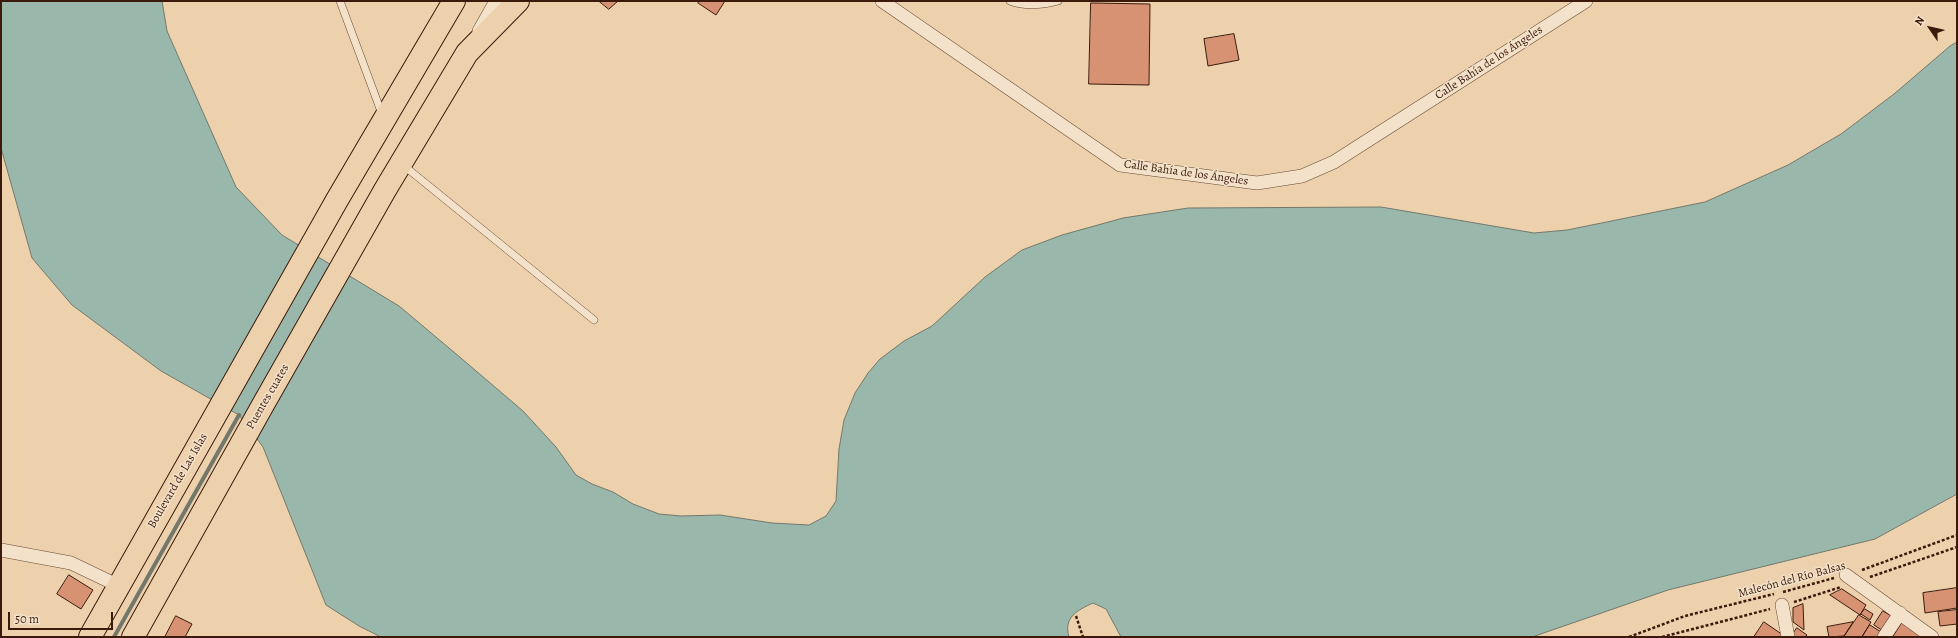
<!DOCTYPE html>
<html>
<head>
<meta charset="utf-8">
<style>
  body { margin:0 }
  #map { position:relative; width:1958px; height:638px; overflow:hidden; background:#edd1ac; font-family:Alegreya,serif }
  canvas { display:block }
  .frame { position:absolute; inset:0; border:2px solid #3b1a0c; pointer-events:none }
  .north { position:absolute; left:1910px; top:8px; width:40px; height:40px; -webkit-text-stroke:3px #f3e1c9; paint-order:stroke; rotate:304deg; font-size:11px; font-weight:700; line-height:16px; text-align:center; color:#3b1a0c }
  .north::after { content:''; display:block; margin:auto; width:14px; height:18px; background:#3b1a0c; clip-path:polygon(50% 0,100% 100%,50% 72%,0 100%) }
  .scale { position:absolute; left:8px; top:612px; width:105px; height:18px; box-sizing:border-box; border:2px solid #3b1a0c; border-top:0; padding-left:5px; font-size:12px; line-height:14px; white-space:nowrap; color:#3b1a0c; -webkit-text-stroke:3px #f3e1c9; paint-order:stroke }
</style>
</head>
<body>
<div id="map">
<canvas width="1958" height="638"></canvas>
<div class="frame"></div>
<div class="north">N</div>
<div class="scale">50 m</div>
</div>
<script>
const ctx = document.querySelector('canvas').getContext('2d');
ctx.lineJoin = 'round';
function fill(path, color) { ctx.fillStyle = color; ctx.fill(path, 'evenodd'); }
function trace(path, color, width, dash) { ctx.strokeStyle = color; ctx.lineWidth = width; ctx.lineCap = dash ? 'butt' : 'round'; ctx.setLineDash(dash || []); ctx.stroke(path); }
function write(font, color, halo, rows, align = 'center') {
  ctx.font = font + ' Alegreya,serif'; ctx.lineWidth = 3; ctx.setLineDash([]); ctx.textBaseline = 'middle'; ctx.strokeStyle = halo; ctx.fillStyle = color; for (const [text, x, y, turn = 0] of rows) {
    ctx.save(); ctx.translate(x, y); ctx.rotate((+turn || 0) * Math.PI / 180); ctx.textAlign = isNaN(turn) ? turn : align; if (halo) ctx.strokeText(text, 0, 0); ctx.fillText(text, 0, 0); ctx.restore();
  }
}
const water = new Path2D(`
  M 1,1 L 162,1 L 167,31 L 236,187 L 282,235 L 399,306 L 455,353 L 523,411 L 556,447 L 576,475 L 592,484 L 613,492 L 633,504 L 659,514 L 681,516 L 720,515 L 772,523 L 809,525 L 826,516 L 836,501 L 839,449 L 844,420 L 855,393 L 868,373 L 880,359 L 904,341 L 932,326 L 985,277 L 1022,250 L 1062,235 L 1123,218 L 1188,208 L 1381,207 L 1534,233 L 1567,230 L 1705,202 L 1788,165 L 1841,134 L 1894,94 L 1950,46 L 1957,42 L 1957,494 L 1875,539 L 1668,590 L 1532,637 L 1121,637 L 1106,609 L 1093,603 C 1078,610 1063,617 1069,637 L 381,637 L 359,626 L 326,605 L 263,447 L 239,415 L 161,371 L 72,305 L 32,258 L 1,148 Z`);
fill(water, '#99b7ab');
trace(water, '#73786b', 1);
trace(new Path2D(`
  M 114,637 L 239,415`), '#73786b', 4);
const building = new Path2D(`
  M 599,1 L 618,1 L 609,9 Z
  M 700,1 L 725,1 L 716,15 L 698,3 Z
  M 1091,3 L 1150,4 L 1149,85 L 1089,84 Z
  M 1234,34 L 1239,60 L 1208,66 L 1204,39 Z
  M 69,575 L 93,590 L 81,609 L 57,594 Z
  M 1957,588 L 1957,608 L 1925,613 L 1923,593 Z
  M 1842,589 L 1866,605 L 1860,615 L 1830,595 Z
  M 1803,604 L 1804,630 L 1793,622 L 1793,608 Z
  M 1865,609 L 1873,614 L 1870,620 L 1861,614 Z
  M 1957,610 L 1957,624 L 1940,626 L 1938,612 Z
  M 1883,611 L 1893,617 L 1883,631 L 1874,625 Z
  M 1859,615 L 1871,622 L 1862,637 L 1844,637 Z
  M 176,616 L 192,624 L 185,637 L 165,637 Z
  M 1764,622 L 1783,635 L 1783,637 L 1754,637 Z
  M 1853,622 L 1844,636 L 1829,637 L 1827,627 Z
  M 1902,623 L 1922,637 L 1893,637 Z
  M 1870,625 L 1881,632 L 1877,637 L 1862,637 Z
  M 1797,628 L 1807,635 L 1805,637 L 1791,637 Z`);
fill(building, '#d79273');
trace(building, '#3b1a0c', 1);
const lane = new Path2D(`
  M 340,1 L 382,114
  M 1010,1 C 1024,7 1045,5 1058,1
  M 403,165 L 594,320`);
const street = new Path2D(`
  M 882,1 L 1120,165 L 1257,183 L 1302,176 L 1334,162 L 1586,1
  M 479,31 L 496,1
  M 1,550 L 71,563 L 119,586
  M 1846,575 L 1932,637
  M 1782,605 L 1788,637
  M 1884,637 L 1900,613`);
const highway = new Path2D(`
  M 90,637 L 337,200 L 454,1
  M 133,637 L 264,403 L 385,190 L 467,53 L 518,1`);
trace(lane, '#684834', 8);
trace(street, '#684834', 14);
trace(highway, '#3b1a0c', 24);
trace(new Path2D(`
  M 1862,570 L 1957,535
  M 1870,577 L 1957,547
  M 1783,592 L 1834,578
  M 1794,602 L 1841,587
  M 1076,616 L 1083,637
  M 1629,637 L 1685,616 L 1774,594
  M 1662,637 L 1770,609`), '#3b1a0c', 2.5, [3, 2]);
trace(lane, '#f3e1c9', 7);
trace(street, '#f3e1c9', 13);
trace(highway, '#edd1ac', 22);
write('12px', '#3b1a0c', '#f3e1c9', [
  ["Calle Bahía de los Ángeles",1489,63,-33],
  ["Calle Bahía de los Ángeles",1186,173,8],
  ["Puentes cuates",268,397,-60],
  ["Boulevard de Las Islas",178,481,-60],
  ["Malecón del Río Balsas",1792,580,-15]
]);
</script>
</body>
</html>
